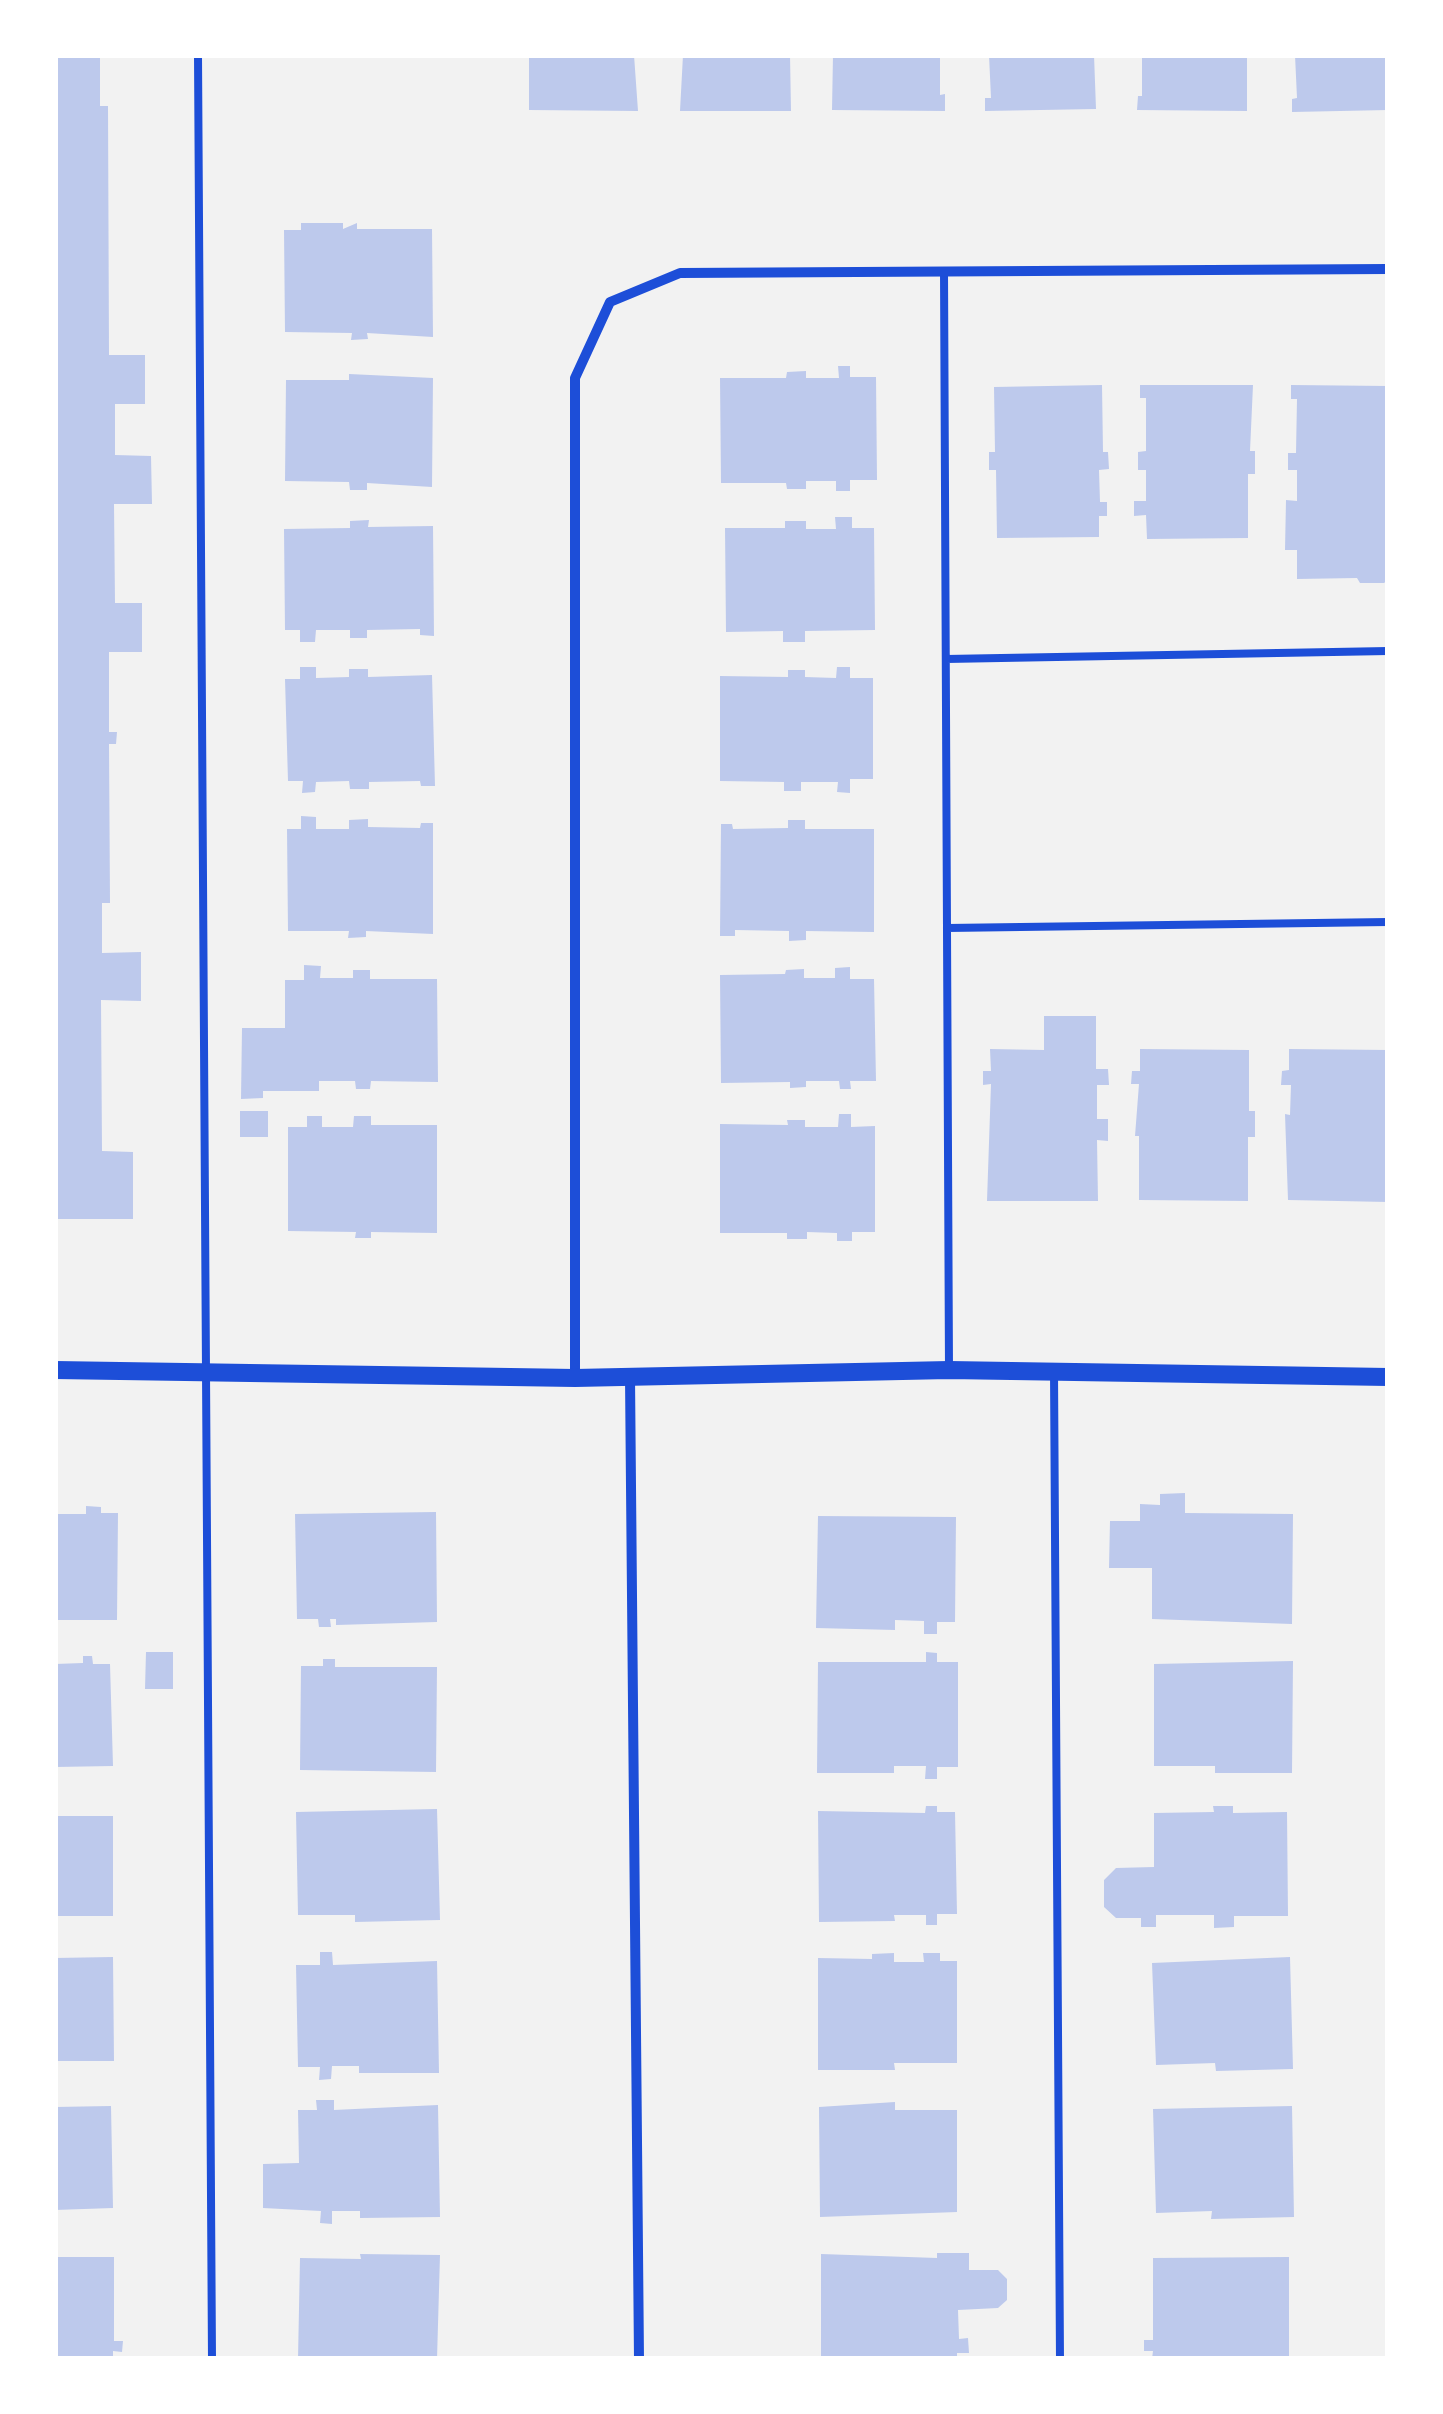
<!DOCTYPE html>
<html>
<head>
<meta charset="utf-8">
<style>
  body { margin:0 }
  #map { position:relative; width:1443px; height:2414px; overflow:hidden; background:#f2f2f2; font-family:"Fira Sans Condensed",sans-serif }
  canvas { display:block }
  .frame { position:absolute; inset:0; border:58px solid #fff; pointer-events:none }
</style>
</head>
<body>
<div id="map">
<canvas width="1443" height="2414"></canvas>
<div class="frame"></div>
</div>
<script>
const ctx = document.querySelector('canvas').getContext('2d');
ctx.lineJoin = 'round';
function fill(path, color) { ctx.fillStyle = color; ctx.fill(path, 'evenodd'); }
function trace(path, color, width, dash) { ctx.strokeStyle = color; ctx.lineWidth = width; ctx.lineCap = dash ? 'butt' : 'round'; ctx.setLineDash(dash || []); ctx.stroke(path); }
fill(new Path2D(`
  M 55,55 L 100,55 L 100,106 L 108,106 L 109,355 L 145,355 L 145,404 L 115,404 L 115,455 L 151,456 L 152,504 L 114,504 L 115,603 L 142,603 L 142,652 L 109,652 L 109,732 L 117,732 L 116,744 L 109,744 L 110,903 L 102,903 L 102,953 L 141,952 L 141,1001 L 101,1000 L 102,1151 L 133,1152 L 133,1219 L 55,1219 Z
  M 529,55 L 634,55 L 638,111 L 529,110 Z
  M 683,55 L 790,55 L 791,111 L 680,111 Z
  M 833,55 L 940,55 L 940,95 L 945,94 L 945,111 L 832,110 Z
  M 989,55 L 1094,55 L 1096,109 L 985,111 L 985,98 L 991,98 Z
  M 1142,55 L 1247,55 L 1247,111 L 1137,110 L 1138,96 L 1142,96 Z
  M 1295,55 L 1388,55 L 1388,110 L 1292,112 L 1292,99 L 1297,98 Z
  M 301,223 L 343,223 L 343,229 L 357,223 L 357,229 L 432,229 L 433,337 L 367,333 L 368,339 L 351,340 L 352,333 L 285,332 L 284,230 L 301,230 Z
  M 838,366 L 850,366 L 850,377 L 876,377 L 877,480 L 850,480 L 850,491 L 836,491 L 836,481 L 806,481 L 806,489 L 787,489 L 786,483 L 721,483 L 720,378 L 786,378 L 787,372 L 806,371 L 806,378 L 839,378 Z
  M 349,374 L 433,378 L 432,487 L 367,483 L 367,490 L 350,490 L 349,482 L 285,481 L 286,380 L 349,380 Z
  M 1102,385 L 1103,452 L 1108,452 L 1109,469 L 1099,470 L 1100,502 L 1107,502 L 1107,516 L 1099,516 L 1099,537 L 997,538 L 996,470 L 989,470 L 989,452 L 995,452 L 994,387 Z
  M 1140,385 L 1253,385 L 1250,451 L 1255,451 L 1255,474 L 1248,474 L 1248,538 L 1147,539 L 1146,515 L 1134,516 L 1134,501 L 1146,501 L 1146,470 L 1138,470 L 1138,452 L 1146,451 L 1146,398 L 1140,398 Z
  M 1291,385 L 1388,386 L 1388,580 L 1384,583 L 1360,583 L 1357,578 L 1297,579 L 1297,550 L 1285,550 L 1286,500 L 1297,501 L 1297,470 L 1288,470 L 1288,453 L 1296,453 L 1297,399 L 1291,399 Z
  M 835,517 L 852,517 L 852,528 L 874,528 L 875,630 L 805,631 L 805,642 L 783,642 L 783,631 L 726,632 L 725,528 L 785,528 L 785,521 L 806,521 L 806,529 L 836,529 Z
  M 369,520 L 368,527 L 433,526 L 434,636 L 420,635 L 420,629 L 367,630 L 367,638 L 350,638 L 350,630 L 316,630 L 315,642 L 300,642 L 300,630 L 285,630 L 284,529 L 350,528 L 350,521 Z
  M 300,667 L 316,667 L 316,678 L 349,677 L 349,669 L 368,669 L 368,677 L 432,675 L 435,786 L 421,786 L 420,781 L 369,782 L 369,789 L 350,789 L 349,781 L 316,782 L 315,792 L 302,793 L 303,781 L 288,781 L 285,679 L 300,679 Z
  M 837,667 L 850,667 L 850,678 L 873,678 L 873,779 L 850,779 L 850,793 L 837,792 L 838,782 L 801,782 L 801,791 L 784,791 L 784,782 L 720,781 L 720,676 L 788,677 L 788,670 L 805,670 L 805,677 L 836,678 Z
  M 301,816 L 316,817 L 316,829 L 349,829 L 349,820 L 368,819 L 368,827 L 420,828 L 421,823 L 433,823 L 433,934 L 366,931 L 366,937 L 348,938 L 349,931 L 288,931 L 287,829 L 301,829 Z
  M 788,820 L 805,820 L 805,829 L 874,829 L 874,932 L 806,931 L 806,940 L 789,941 L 789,931 L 735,930 L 735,936 L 720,936 L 721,824 L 732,824 L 733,829 L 788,828 Z
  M 304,965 L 321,966 L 320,978 L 353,978 L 353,970 L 370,970 L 370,979 L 437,979 L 438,1082 L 371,1081 L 370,1089 L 356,1089 L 355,1081 L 319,1081 L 319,1091 L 263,1091 L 263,1098 L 241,1099 L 242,1028 L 285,1028 L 285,980 L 304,980 Z
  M 850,967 L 850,979 L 874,979 L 876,1081 L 850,1081 L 851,1089 L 840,1089 L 839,1081 L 806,1081 L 806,1087 L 790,1088 L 790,1082 L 721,1083 L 720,975 L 785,974 L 786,970 L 804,969 L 804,978 L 835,978 L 835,968 Z
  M 1044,1016 L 1096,1016 L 1096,1069 L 1108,1069 L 1109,1085 L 1097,1085 L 1097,1119 L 1108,1119 L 1108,1141 L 1097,1140 L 1098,1201 L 987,1201 L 991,1084 L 983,1085 L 983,1071 L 991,1071 L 990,1049 L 1044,1050 Z
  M 1140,1049 L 1249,1050 L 1249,1111 L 1255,1111 L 1255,1137 L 1248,1137 L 1248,1201 L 1139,1200 L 1139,1136 L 1135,1136 L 1139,1084 L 1131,1084 L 1132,1071 L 1140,1071 Z
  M 1289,1049 L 1388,1050 L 1388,1202 L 1288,1200 L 1285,1114 L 1290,1115 L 1291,1085 L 1281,1085 L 1282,1071 L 1289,1070 Z
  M 240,1111 L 268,1111 L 268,1137 L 240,1137 Z
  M 839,1114 L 851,1114 L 851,1127 L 875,1126 L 875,1232 L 852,1232 L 852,1241 L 837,1241 L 837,1233 L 807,1232 L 807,1239 L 787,1239 L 787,1233 L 720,1233 L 720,1124 L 788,1125 L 787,1120 L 805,1120 L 805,1127 L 838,1127 Z
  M 307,1116 L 322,1116 L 322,1127 L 353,1127 L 354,1116 L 371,1116 L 371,1125 L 437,1125 L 437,1233 L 371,1232 L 371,1238 L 355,1238 L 356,1232 L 288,1231 L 288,1127 L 307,1127 Z
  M 1185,1493 L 1185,1513 L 1293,1514 L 1292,1624 L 1152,1619 L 1152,1568 L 1109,1568 L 1110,1521 L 1140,1521 L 1140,1504 L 1160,1505 L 1160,1494 Z
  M 86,1506 L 101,1507 L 101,1513 L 118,1513 L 117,1620 L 55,1620 L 55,1514 L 86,1514 Z
  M 436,1512 L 437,1622 L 336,1625 L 336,1619 L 330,1619 L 331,1627 L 319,1627 L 318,1619 L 297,1619 L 295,1514 Z
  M 818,1516 L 956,1517 L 955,1622 L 937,1622 L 937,1634 L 924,1634 L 924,1621 L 895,1620 L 895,1630 L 816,1628 Z
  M 146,1652 L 173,1652 L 173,1689 L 145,1689 Z
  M 926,1652 L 937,1653 L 937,1662 L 958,1662 L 958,1767 L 937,1767 L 937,1779 L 925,1779 L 926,1766 L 894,1766 L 894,1773 L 817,1773 L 818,1662 L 926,1662 Z
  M 83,1656 L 92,1656 L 93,1664 L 110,1664 L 113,1766 L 55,1767 L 55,1664 L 83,1663 Z
  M 323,1659 L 335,1659 L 335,1667 L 437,1667 L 436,1772 L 300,1770 L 301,1666 L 323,1666 Z
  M 1293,1661 L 1292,1773 L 1215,1773 L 1215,1766 L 1154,1766 L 1154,1664 Z
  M 926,1806 L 937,1806 L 937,1812 L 955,1812 L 957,1914 L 937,1914 L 937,1925 L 926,1925 L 926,1915 L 894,1915 L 895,1921 L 819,1922 L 818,1811 L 925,1813 Z
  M 1213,1806 L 1233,1806 L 1233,1813 L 1287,1812 L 1288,1916 L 1234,1916 L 1234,1927 L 1214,1928 L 1214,1915 L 1156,1915 L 1156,1927 L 1141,1927 L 1141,1918 L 1116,1918 L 1104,1907 L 1104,1880 L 1116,1868 L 1154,1867 L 1154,1813 L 1214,1812 Z
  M 437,1809 L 440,1920 L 355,1922 L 355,1915 L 298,1915 L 296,1812 Z
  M 55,1816 L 113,1816 L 113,1916 L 55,1916 Z
  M 320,1952 L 332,1952 L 333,1965 L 437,1961 L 439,2073 L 359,2073 L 359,2066 L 332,2066 L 331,2079 L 319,2080 L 320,2067 L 298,2067 L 296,1965 L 320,1965 Z
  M 894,1953 L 894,1962 L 924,1962 L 923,1953 L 940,1953 L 940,1961 L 957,1961 L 957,2063 L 894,2063 L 895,2070 L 818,2070 L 818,1958 L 872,1959 L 872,1954 Z
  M 113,1957 L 114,2061 L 55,2061 L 55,1958 Z
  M 1290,1957 L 1293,2069 L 1216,2071 L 1215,2063 L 1156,2065 L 1152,1963 Z
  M 316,2100 L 334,2100 L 334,2110 L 438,2105 L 440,2217 L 360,2218 L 360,2211 L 332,2211 L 332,2224 L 320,2223 L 321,2211 L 263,2208 L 263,2164 L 299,2163 L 298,2110 L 317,2110 Z
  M 895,2102 L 895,2110 L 957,2110 L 957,2212 L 820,2217 L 819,2107 Z
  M 111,2106 L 113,2208 L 55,2210 L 55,2107 Z
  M 1292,2106 L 1294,2217 L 1211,2219 L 1212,2211 L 1156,2213 L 1153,2109 Z
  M 937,2253 L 969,2253 L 969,2270 L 998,2270 L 1007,2279 L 1007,2300 L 998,2308 L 958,2310 L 959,2339 L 968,2338 L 969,2353 L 957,2353 L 957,2359 L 821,2359 L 821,2254 L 937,2258 Z
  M 360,2254 L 440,2255 L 437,2359 L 298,2359 L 300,2258 L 361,2259 Z
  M 55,2257 L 114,2257 L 114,2341 L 123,2341 L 122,2352 L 113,2351 L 113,2358 L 55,2359 Z
  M 1289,2257 L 1289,2359 L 1152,2359 L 1153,2351 L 1144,2351 L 1144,2340 L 1153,2340 L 1153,2258 Z`), '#bdc9ec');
trace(new Path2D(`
  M 198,55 L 212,2359
  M 944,271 L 949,1367
  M 946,659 L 1388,651
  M 947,928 L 1388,922
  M 1054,1371 L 1060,2359`), '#1d4ed8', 8);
trace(new Path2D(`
  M 630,1377 L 639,2359
  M 575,1378 L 575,378 L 610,302 L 680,273 L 1388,269`), '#1d4ed8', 10);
trace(new Path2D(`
  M 55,1370 L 575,1378 L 949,1370 L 1388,1377`), '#1d4ed8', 18);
</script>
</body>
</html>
